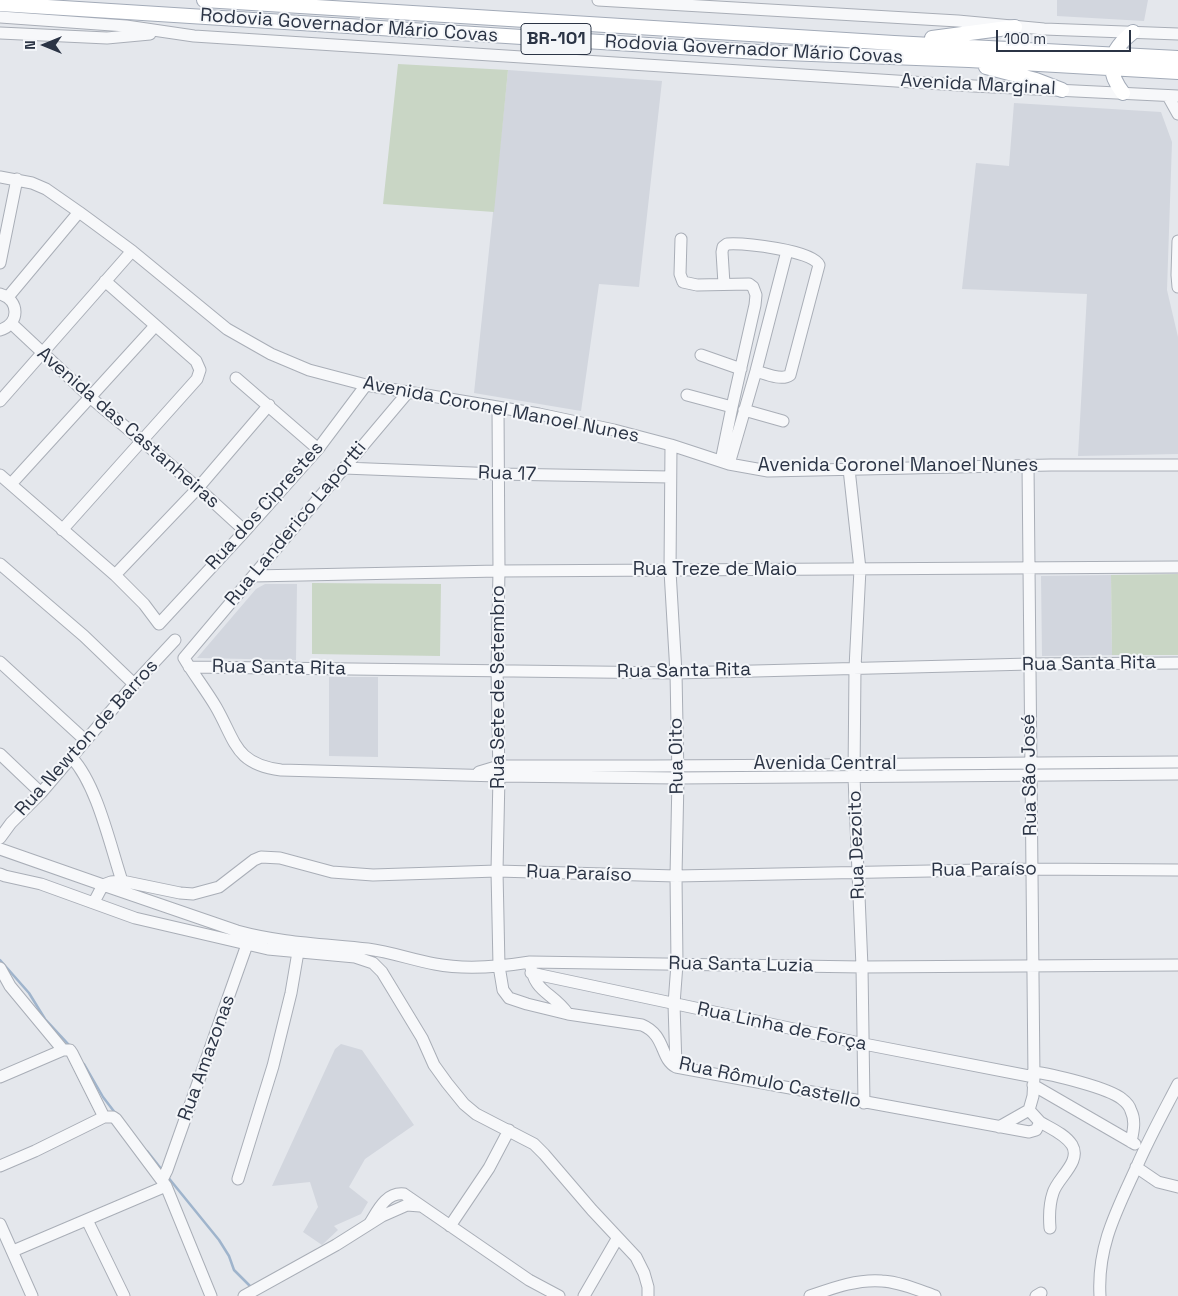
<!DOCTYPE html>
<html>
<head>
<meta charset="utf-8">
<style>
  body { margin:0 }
  #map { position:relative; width:1178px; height:1296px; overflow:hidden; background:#e4e7ec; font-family:"Space Grotesk",sans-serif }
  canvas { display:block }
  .north { position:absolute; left:20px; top:20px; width:50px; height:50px; -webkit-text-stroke:4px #f4f6f9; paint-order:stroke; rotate:270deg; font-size:14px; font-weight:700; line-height:20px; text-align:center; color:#2b3445 }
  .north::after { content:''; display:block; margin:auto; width:18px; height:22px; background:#2b3445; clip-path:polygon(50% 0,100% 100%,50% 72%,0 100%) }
  .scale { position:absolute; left:996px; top:30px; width:135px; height:22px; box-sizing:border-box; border:2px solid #2b3445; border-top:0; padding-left:6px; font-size:15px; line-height:18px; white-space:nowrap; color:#2b3445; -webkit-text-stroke:4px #f4f6f9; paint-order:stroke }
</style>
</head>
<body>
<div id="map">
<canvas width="1178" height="1296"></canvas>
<div class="north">N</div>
<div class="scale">100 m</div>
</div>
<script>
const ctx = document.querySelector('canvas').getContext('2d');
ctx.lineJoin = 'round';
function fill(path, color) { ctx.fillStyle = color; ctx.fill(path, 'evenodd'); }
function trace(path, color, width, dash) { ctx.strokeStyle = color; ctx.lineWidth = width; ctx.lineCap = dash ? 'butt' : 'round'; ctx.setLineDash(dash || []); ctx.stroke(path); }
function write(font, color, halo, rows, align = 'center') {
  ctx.font = font + ' "Space Grotesk",sans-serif'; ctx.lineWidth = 4; ctx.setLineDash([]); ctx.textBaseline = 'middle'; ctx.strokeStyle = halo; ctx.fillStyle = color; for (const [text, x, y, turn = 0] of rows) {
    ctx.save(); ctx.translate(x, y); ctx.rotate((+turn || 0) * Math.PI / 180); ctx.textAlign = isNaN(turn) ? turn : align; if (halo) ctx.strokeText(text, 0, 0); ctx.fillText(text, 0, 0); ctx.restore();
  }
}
fill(new Path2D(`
  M 1057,0 L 1148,0 L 1144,21 L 1057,16 Z
  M 508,70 L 662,81 L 639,287 L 599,284 L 581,411 L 474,393 Z
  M 1014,103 L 1161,112 L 1172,142 L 1167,290 L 1178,337 L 1178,454 L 1078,456 L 1087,294 L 962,289 L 976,163 L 1009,166 Z
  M 1111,575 L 1112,655 L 1042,656 L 1041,576 Z
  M 265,584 L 297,584 L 296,660 L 197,658 L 256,589 Z
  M 329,677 L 378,677 L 378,757 L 329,756 Z
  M 341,1044 L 362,1050 L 414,1125 L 365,1159 L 349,1187 L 368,1202 L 361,1214 L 334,1226 L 338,1230 L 322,1245 L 303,1232 L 318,1207 L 310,1182 L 272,1186 L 335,1049 Z`), '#d2d6de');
fill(new Path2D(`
  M 398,64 L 508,70 L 494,212 L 383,204 Z
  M 1178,574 L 1178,655 L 1112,655 L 1111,575 Z
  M 312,583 L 441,584 L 440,656 L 312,654 Z`), '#c9d6c5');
trace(new Path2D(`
  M 0,960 L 29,993 L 45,1019 L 70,1046
  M 84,1064 L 103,1097 L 116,1114
  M 147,1151 L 162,1170
  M 167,1176 L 219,1240 L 229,1256 L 234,1270 L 250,1286`), '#9fb4cc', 2.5);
const minor = new Path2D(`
  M 598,0 L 958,21 L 1044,29 L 1178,34
  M 0,17 L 126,26 L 194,36 L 974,86 L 1178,96
  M 0,33 L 107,38 L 150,34
  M 1168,96 L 1178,114
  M 0,177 L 32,183 L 46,189 L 79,212 L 132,251 L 227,329 L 271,354 L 309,370 L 366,385 L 539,414 L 614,430 L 671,445 L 729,464 L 768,471 L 1051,465 L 1178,465
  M 681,239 L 680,274 L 683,282 L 697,285 L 749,284 L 753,287 L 756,295 L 755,305 L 732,407 L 687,395
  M 1178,241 L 1177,275 L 1178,287
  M 0,263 L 17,179
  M 724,284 L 722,252 L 723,247 L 727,244 C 744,243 812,250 819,265 L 790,375 C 782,381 766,374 756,371
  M 0,294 C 20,300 20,324 0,330
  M 8,297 L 79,212
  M 12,324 L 91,398 L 198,488 L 245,531
  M 701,355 L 741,369
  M 236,378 L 318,449
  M 409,391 L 184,658 C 194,675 206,690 216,707 C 236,742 235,764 281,770 L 499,776 L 678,778 L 1178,774
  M 0,401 L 132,251
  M 498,407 L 499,571 L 497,670 L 499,776 L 497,871 L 499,966 L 503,990 L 509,998 L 527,1004 L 568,1014
  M 744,410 L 783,421
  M 671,445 L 670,571 L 676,673 L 678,778 L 676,876 L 677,964 L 674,1004 L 676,1067
  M 721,461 L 732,407
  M 729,464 L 756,371 L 787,251
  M 344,468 L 498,474 L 670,477
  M 849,469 L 860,569 L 855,668 L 854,777 L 862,967 L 864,1103
  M 0,475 L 115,575 L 144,604 L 159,624 L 245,531 L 318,449 L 366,385
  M 11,484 L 155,326
  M 62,530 L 197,379 L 200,370 L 196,361 L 105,281
  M 0,564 L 84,636 L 134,684
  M 115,575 L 198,488 L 269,405
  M 253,576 L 499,571 L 1178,567
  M 0,662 L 85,740
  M 189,667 L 676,673 L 1030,664 L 1178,663
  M 0,754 L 41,793
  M 72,758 C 97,785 110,845 122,881
  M 479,772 L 499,766 C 725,767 952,763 1178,762
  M 0,838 L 11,823 L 41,793 L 134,684 L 175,640
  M 0,849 L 103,885 L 111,882 L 122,881 L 180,893 L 193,894 L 219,887 L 254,860 L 261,857 L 280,858 L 332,872 L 373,875 L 497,871 L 676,876 L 1032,869 L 1178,870
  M 0,874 L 5,876 L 41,884 L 135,918 L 221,938 L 268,949 L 355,957 L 373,963 L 382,972 L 422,1038 L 434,1065 L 447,1083 L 464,1104 L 476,1114 L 534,1144 L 544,1154 L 592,1210 L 636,1257 L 644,1273 L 648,1287 L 648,1296
  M 94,902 L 103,885 L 237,931 C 281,943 323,944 368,949 C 391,952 413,960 435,964 C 466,970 499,967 530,962 L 862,967 L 1178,965
  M 530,962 C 534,994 552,991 568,1014 L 642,1025 C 666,1035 660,1059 676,1067 L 1029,1132 L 1036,1130 L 1040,1122 L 1029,1110 L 1033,1096 L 1034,1077 L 1028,465
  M 0,968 L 10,986 L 63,1050 L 70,1050 L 72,1053 L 104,1117
  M 531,973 L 864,1044 L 1034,1077
  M 1033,1072 C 1052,1074 1109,1088 1122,1099 C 1126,1102 1130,1107 1131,1111 C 1136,1121 1133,1132 1131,1142
  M 0,1077 L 63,1050
  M 1033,1085 L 1135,1144
  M 1040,1122 C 1050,1128 1065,1134 1072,1145 C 1082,1162 1057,1178 1053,1193 C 1049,1205 1049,1216 1050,1228
  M 999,1127 L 1029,1110
  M 0,1166 L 35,1151 L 104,1117 L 113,1117 L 116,1119 L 166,1186 L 211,1296
  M 1136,1167 L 1158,1182 L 1178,1187
  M 238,1179 L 273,1066 L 291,993 L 298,952
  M 162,1180 L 167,1170 L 249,939
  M 87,1220 L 124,1296
  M 370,1223 C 378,1210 386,1192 404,1194 L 529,1280 L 559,1296
  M 0,1224 L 32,1296
  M 450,1226 L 489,1168 L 509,1130
  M 13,1251 L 166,1186
  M 244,1296 L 336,1245 L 382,1216 L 407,1205 L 420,1206
  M 584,1296 L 617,1239
  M 810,1296 C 833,1288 857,1279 882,1281 C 900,1282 918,1290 935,1296
  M 1036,1296 L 1041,1293
  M 1100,1296 C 1097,1246 1117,1210 1137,1166 C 1149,1138 1164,1111 1178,1084`);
const major = new Path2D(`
  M 204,0 L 894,43 L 1178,58
  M 0,4 L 759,52 L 969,60 L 1178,72
  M 932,38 L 1015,27
  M 986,67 L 1036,80 L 1062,90
  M 1123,93 C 1104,68 1110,50 1133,32`);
trace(minor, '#a9aeb7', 13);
trace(major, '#a3abb8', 16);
trace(minor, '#f7f8fa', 11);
trace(major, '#fff', 14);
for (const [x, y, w] of [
  [556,39,70]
]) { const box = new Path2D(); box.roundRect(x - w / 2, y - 15.5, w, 31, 4); ctx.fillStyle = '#f4f6f9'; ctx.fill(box); trace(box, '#2b3445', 1); }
write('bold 18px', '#2b3445', null, [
  ["BR-101",556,39]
]);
write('19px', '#2b3445', '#f4f6f9', [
  ["Rodovia Governador Mário Covas",349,26,4],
  ["Rodovia Governador Mário Covas",754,50,3],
  ["Avenida Marginal",978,85,3],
  ["Avenida Coronel Manoel Nunes",501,410,11],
  ["Avenida das Castanheiras",128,428,41],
  ["Avenida Coronel Manoel Nunes",898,466],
  ["Rua 17",507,474,2],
  ["Rua dos Ciprestes",265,506,-48],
  ["Rua Landerico Laportti",296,524,-50],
  ["Rua Treze de Maio",715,570],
  ["Rua Santa Rita",1089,664,-1],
  ["Rua Santa Rita",279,668,1],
  ["Rua Santa Rita",684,671,-1],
  ["Rua Sete de Setembro",499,687,-90],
  ["Rua Newton de Barros",87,738,-48],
  ["Rua Oito",677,756,-91],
  ["Avenida Central",825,764],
  ["Rua São José",1030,775,-91],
  ["Rua Dezoito",857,845,-92],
  ["Rua Paraíso",984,870,-1],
  ["Rua Paraíso",579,874,2],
  ["Rua Santa Luzia",741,965,1],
  ["Rua Linha de Força",782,1027,12],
  ["Rua Amazonas",207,1058,-70],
  ["Rua Rômulo Castello",770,1083,12]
]);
</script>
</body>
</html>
